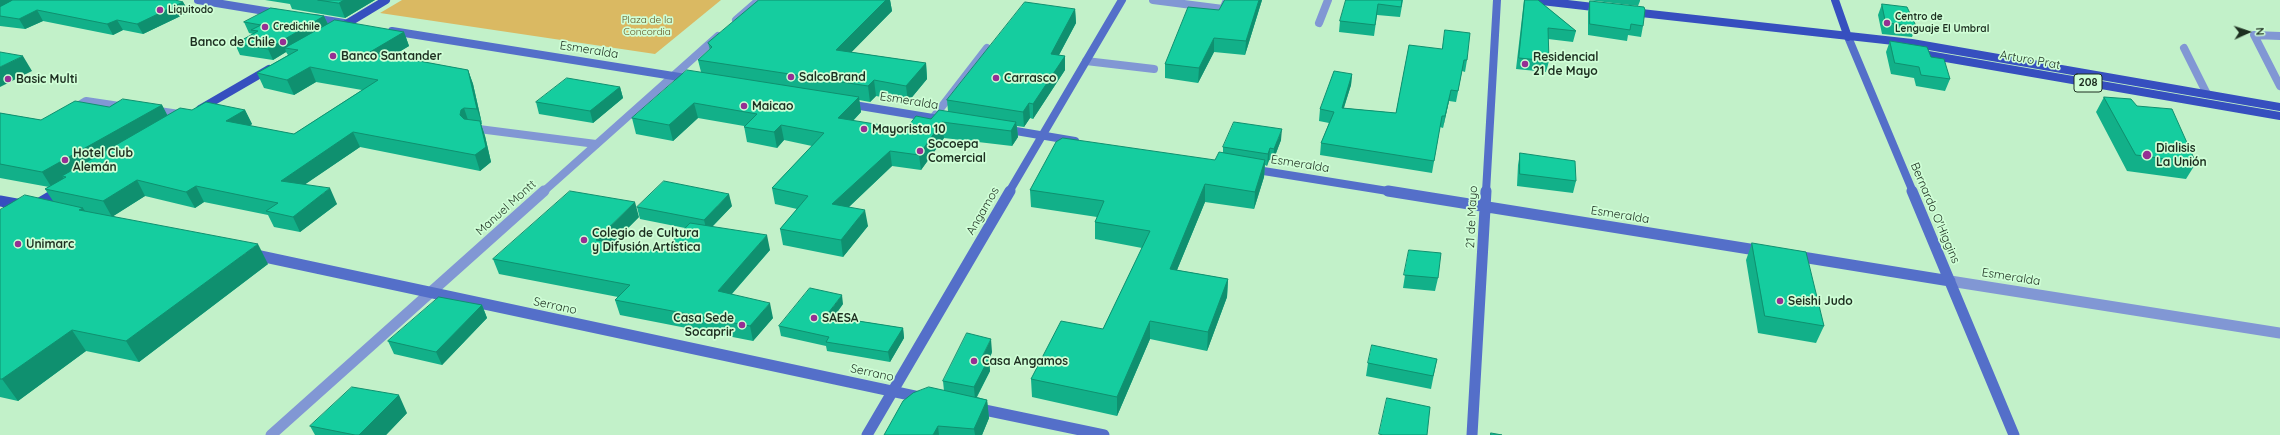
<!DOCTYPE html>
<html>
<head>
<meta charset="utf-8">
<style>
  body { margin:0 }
  #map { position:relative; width:2280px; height:435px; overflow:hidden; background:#c2f1c9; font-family:Quicksand,sans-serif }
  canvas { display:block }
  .north { position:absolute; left:2228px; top:12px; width:40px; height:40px; -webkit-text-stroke:3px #cffed6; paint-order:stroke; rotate:87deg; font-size:11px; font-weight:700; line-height:16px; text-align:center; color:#1d2f20 }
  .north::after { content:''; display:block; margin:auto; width:14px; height:18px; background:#1d2f20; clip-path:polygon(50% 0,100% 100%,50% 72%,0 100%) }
</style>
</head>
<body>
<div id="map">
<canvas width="2280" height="435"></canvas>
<div class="north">N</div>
</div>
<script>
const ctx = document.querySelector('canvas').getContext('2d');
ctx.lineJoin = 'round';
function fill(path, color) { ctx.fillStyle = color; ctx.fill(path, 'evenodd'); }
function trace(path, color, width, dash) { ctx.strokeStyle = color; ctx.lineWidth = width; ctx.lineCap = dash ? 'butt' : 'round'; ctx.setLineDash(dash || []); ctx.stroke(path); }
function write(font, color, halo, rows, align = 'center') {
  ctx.font = font + ' Quicksand,sans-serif'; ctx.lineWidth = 3.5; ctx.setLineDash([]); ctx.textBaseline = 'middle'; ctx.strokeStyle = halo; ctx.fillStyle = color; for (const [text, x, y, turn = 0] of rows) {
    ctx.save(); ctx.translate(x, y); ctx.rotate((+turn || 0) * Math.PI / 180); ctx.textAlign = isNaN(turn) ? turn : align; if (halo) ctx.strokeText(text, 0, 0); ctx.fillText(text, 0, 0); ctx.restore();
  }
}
fill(new Path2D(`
  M 402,0 L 721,0 L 655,54 L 380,13 Z`), '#dab962');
trace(new Path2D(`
  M 1153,0 L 1223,9 L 1227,0
  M 1319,23 L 1328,0
  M 2280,36 L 2254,35 L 2280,86
  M 2184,48 L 2207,94
  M 1086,61 L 1154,69
  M 73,109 L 86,101 L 126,107
  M 152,110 L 186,115
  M 933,118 L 987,48
  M 471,128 L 596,144`), '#8197d4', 8);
trace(new Path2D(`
  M 736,20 L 759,0
  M 543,192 L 718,36`), '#8197d4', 8);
trace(new Path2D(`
  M 1950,281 L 2280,333
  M 271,435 L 544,191`), '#8197d4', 11);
trace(new Path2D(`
  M 198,0 L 277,13
  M 313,18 L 344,23
  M 392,31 L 692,79
  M 1848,37 L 1913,192
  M 848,104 L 945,120
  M 1004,129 L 1075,141
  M 1251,169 L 1394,192
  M 1009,192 L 1122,0
  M 1486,192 L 1497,0`), '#546fc9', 8);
trace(new Path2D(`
  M 1388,191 L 1762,251
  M 1912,191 L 2014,435
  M 251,254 L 924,398
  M 1796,256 L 1950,281
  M 975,408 L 1104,435
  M 867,435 L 1010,191
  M 1472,435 L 1486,191`), '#546fc9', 11);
trace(new Path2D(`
  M 1533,0 L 1602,8
  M 1835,0 L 1848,37
  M 1632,12 L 1912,43 L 2280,107
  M 338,29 L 386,0
  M 1917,53 L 2280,116
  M 200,109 L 269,69
  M 59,192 L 62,190`), '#364fbf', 8);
trace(new Path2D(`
  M 0,201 L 33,207 L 60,191`), '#364fbf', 11);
fill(new Path2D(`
  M 0,0 L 183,2 L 189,12 L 143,34 L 123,30 L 113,35 L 43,21 L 25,29 L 0,26 Z
  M 265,0 L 375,0 L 345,18 L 292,9 L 290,4 Z
  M 759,0 L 890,0 L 892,11 L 851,52 L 926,63 L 927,79 L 908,102 L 876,96 L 870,102 L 859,100 L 861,112 L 853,121 L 906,129 L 931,119 L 948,111 L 947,100 L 1075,9 L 1076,23 L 1059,55 L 1065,56 L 1065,70 L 1033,119 L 1030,118 L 1024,127 L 1017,126 L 1018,137 L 1012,146 L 944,138 L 921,170 L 892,166 L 849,207 L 868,226 L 843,257 L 783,245 L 780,229 L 797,209 L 775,204 L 772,188 L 812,146 L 784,140 L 777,148 L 747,142 L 744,126 L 698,118 L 673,141 L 636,134 L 632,118 L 701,72 L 698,60 L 710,50 L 708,43 Z
  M 1262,0 L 1245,55 L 1214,52 L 1198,83 L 1165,78 L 1165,64 L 1219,10 Z
  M 1346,0 L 1403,0 L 1400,17 L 1377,15 L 1374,36 L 1339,32 L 1340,21 Z
  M 1524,0 L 1538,0 L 1576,31 L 1573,42 L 1548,39 L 1549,61 L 1546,72 L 1516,69 Z
  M 1588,0 L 1640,0 L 1640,1 L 1638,6 Z
  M 1590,1 L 1643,26 L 1641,37 L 1628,35 L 1627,41 L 1588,35 L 1588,12 Z
  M 1882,4 L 1916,26 L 1912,37 L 1882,34 L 1878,15 Z
  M 324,16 L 328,24 L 404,32 L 409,46 L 392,56 L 468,70 L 473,84 L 482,124 L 481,124 L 485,136 L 491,162 L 480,171 L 360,147 L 305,184 L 337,204 L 300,232 L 274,227 L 268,215 L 204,202 L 195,208 L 145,196 L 113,216 L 268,264 L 139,362 L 86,351 L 18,401 L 0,397 L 0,210 L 53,201 L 45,189 L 49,187 L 0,178 L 0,113 L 41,120 L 109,107 L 162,105 L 167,116 L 192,110 L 245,110 L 252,124 L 250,126 L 294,134 L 362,90 L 316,82 L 294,95 L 264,88 L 257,73 L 288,55 L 286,52 L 273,60 L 240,55 L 235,44 L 253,34 L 249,33 L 244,22 Z
  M 1890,41 L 1931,57 L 1950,79 L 1945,91 L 1916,86 L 1914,78 L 1891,74 L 1886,52 Z
  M 1409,45 L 1467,60 L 1465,72 L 1462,71 L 1456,102 L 1449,101 L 1443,128 L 1440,127 L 1432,173 L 1320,155 L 1321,143 L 1329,123 L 1319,121 L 1320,109 L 1352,74 L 1351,85 L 1344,108 L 1396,113 Z
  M 620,87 L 623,98 L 593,123 L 539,114 L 536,102 Z
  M 2104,97 L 2137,106 L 2196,163 L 2186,179 L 2127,171 L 2096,112 Z
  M 1281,140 L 1273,161 L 1269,160 L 1267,166 L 1265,165 L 1264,177 L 1254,209 L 1205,202 L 1177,270 L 1228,279 L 1227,297 L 1207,351 L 1150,339 L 1117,416 L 1032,397 L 1031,379 L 1103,329 L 1142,248 L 1095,239 L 1095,222 L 1097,217 L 1031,207 L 1030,190 L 1215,160 L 1223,153 L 1223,147 Z
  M 1520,153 L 1576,181 L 1573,193 L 1517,186 L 1518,165 Z
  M 732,206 L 712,227 L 770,250 L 732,294 L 773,318 L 753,341 L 620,315 L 615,300 L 618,297 L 499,274 L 493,259 L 639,217 L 613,243 L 662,252 L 685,228 L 640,219 L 637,207 Z
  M 1752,243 L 1824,326 L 1816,343 L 1758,333 L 1746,260 Z
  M 1409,250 L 1438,278 L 1435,291 L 1403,288 Z
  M 843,304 L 834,317 L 903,328 L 904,338 L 890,362 L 827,351 L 826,346 L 781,336 L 779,326 Z
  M 482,305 L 487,318 L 442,365 L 394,354 L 388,341 Z
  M 992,352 L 989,360 L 990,371 L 977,397 L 987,400 L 989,418 L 982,435 L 884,435 L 944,391 L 943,381 Z
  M 1437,359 L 1431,389 L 1366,376 L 1368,363 Z
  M 407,413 L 386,435 L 315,435 L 310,426 Z`), '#12b089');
fill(new Path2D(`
  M 0,0 L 16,0 L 0,7 Z
  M 344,0 L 375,0 L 345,18 L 339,3 Z
  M 886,0 L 890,0 L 892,11 L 839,65 L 836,50 Z
  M 1259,0 L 1262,0 L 1245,55 L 1246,41 Z
  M 183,2 L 189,12 L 143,34 L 137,24 Z
  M 1075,9 L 1076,23 L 1052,68 L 1051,54 Z
  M 37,10 L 43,21 L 25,29 L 19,19 Z
  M 324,16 L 329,27 L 285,48 L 286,52 L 273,60 L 268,49 Z
  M 117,20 L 123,30 L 113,35 L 107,24 Z
  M 404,32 L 409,46 L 376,66 L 370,52 Z
  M 1214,38 L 1214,52 L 1198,83 L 1199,68 Z
  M 23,56 L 32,71 L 0,87 L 0,67 Z
  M 1065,56 L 1065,70 L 1033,119 L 1033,104 Z
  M 926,63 L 927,79 L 908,102 L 906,86 Z
  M 310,67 L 316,82 L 294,95 L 287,80 Z
  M 468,70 L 473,84 L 482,124 L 477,109 Z
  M 1352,74 L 1351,85 L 1340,119 L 1342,108 Z
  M 874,80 L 876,96 L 870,102 L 868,86 Z
  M 620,87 L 623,98 L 593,123 L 590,111 Z
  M 1451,90 L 1449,101 L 1443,128 L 1445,116 Z
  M 859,97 L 861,112 L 840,134 L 838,118 Z
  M 694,103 L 698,118 L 673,141 L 669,125 Z
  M 1029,103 L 1030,118 L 1024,127 L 1023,112 Z
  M 162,105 L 170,120 L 62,176 L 65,180 L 52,188 L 42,172 Z
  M 464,108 L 469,123 L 460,115 L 461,110 Z
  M 245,110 L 252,124 L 233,136 L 226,121 Z
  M 480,121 L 485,136 L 491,162 L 480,171 L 475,155 Z
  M 942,122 L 944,138 L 921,170 L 919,155 Z
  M 1016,122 L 1018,137 L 1012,146 L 1011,131 Z
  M 781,125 L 784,140 L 777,148 L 774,132 Z
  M 1282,129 L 1281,140 L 1273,161 L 1274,149 Z
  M 353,132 L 360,147 L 288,196 L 281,181 Z
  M 1270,148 L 1269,160 L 1267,166 L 1268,154 Z
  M 890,151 L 892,166 L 835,220 L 832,204 Z
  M 1265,160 L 1264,177 L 1254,209 L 1255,192 Z
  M 137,180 L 145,196 L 112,217 L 103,201 Z
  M 1205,184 L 1205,202 L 1170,287 L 1170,269 Z
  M 196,186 L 204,202 L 195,208 L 186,192 Z
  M 330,188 L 337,204 L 300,232 L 293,217 Z
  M 729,194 L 732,206 L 707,232 L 704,220 Z
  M 635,202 L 639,217 L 601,255 L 596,240 Z
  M 83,208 L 95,227 L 79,210 Z
  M 865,210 L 868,226 L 843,257 L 841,240 Z
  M 767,235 L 770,250 L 721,306 L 718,291 Z
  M 258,244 L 268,264 L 139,362 L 126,341 Z
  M 1228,279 L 1227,297 L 1207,351 L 1208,332 Z
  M 842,295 L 843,304 L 827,325 L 826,316 Z
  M 770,303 L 773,318 L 753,341 L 750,326 Z
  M 482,305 L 487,318 L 442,365 L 436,352 Z
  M 1150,321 L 1150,339 L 1117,416 L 1117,397 Z
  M 903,328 L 904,338 L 890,362 L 888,352 Z
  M 72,330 L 86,351 L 18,401 L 2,379 Z
  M 991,339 L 992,352 L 989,360 L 990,371 L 975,400 L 974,387 L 982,357 Z
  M 399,395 L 407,413 L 386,435 L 359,435 Z
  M 987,400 L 989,418 L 982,435 L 975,435 L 974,429 Z
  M 938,426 L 939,435 L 933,435 Z`), '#0f906f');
const building = new Path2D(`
  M 13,0 L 175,0 L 183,2 L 137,24 L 117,20 L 107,24 L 37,10 L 19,19 L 0,16 L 0,7 Z
  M 318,0 L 344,0 L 339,3 Z
  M 759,0 L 886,0 L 836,50 L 926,63 L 906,86 L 874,80 L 868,86 L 698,60 L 712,47 L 708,43 Z
  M 1226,0 L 1259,0 L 1246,41 L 1214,38 L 1199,68 L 1165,64 L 1188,7 L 1219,10 L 1224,1 Z
  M 1346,0 L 1402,0 L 1401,7 L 1378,4 L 1375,25 L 1340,21 Z
  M 1525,0 L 1538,0 L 1576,31 L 1548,28 L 1549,61 L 1519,58 Z
  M 1590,1 L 1644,7 L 1645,10 L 1643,26 L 1631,24 L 1630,30 L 1590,24 Z
  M 1025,2 L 1075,9 L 1051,54 L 1065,56 L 1033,104 L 1029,103 L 1023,112 L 947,100 Z
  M 1882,4 L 1907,7 L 1916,26 L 1886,23 Z
  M 271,8 L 324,16 L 268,49 L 235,44 L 258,31 L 251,30 L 261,25 L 244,22 Z
  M 335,20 L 404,32 L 370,52 L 468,70 L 477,109 L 464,108 L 461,110 L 460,115 L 464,119 L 480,121 L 486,147 L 475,155 L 353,132 L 281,181 L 330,188 L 293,217 L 266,211 L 278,203 L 196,186 L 186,192 L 137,180 L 103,201 L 45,189 L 66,177 L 62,176 L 180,108 L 192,110 L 206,102 L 245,110 L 226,121 L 294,134 L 378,80 L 310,67 L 287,80 L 257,73 L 298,50 L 285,48 Z
  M 1445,30 L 1470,33 L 1467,60 L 1464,60 L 1458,91 L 1451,90 L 1445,116 L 1442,116 L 1434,161 L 1321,143 L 1334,112 L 1320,109 L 1334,71 L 1352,74 L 1342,108 L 1396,113 L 1409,45 L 1442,49 Z
  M 1890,41 L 1927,47 L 1931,57 L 1944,59 L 1950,79 L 1921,75 L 1919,67 L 1895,63 Z
  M 0,52 L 23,56 L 0,67 Z
  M 687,70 L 859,97 L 838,118 L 906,129 L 916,116 L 931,119 L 939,110 L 1016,122 L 1011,131 L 942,122 L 919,155 L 890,151 L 832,204 L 865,210 L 841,240 L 780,229 L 808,196 L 772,188 L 824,133 L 781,125 L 774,132 L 744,127 L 757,114 L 694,103 L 669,125 L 632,118 Z
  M 567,78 L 620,87 L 590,111 L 536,102 Z
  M 2104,97 L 2131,99 L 2137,106 L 2172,109 L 2196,163 L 2136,155 Z
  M 123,99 L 162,105 L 42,172 L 0,164 L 0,113 L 41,120 L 75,101 L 109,107 Z
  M 1234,122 L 1282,129 L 1274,149 L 1270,148 L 1268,154 L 1223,147 Z
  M 1063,138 L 1215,160 L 1219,152 L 1265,160 L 1255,192 L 1205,184 L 1170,269 L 1228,279 L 1208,332 L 1150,321 L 1117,397 L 1031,379 L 1061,321 L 1103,329 L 1150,231 L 1095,222 L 1104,201 L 1030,190 L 1056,142 Z
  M 1520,153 L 1575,161 L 1576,181 L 1520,174 Z
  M 664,181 L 729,194 L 704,220 L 637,207 Z
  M 570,191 L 635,202 L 596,240 L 662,252 L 690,223 L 767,235 L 718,291 L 770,303 L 750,326 L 615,300 L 630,285 L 493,259 Z
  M 25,195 L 83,208 L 79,210 L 258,244 L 126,341 L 72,330 L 2,379 L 0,379 L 0,210 Z
  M 1752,243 L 1806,252 L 1824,326 L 1765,316 Z
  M 1409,250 L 1441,253 L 1438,278 L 1404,275 Z
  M 810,288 L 842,295 L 826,316 L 903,328 L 888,352 L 826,342 L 829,337 L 779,326 Z
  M 439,297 L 482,305 L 436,352 L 388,341 Z
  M 967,333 L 991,339 L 982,357 L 989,358 L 974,387 L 943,381 Z
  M 1372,345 L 1437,359 L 1433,376 L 1368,363 Z
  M 352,387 L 399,395 L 359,435 L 355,435 L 310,426 Z
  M 929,387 L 987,400 L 974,429 L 938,426 L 933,435 L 884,435 L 903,401 L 913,393 Z
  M 1387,398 L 1430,407 L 1427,435 L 1383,435 L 1379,434 Z
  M 1491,433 L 1502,435 L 1491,435 Z`);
fill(building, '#15cd9f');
trace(building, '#0f906f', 1);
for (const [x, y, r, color] of [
  [160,10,4,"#962f93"],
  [1887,23,4,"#962f93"],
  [265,27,4,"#962f93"],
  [283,42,4,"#962f93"],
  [333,56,4,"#962f93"],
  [1525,64,4,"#962f93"],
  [791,77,4,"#962f93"],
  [996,78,4,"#962f93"],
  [8,79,4,"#962f93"],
  [744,106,4,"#962f93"],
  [864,129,4,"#962f93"],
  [920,151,4,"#962f93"],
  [2147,155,5,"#962f93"],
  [65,160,4,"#962f93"],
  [584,240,4,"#962f93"],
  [18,244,4,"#962f93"],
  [1780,301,4,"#962f93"],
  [814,318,4,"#962f93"],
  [742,325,4,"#962f93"],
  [974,361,4,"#962f93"]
]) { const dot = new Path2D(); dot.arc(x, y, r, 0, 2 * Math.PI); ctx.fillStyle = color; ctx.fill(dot); trace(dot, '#cffed6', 1.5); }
write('bold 10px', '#1d2f20', '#cffed6', [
  ["Liquitodo",168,10],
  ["Centro de",1895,17],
  ["Lenguaje El Umbral",1895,29],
  ["Credichile",273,27]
], 'left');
write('10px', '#64511f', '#cffed6', [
  ["Plaza de la",647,20],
  ["Concordia",647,32]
]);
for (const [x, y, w] of [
  [2088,83,28]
]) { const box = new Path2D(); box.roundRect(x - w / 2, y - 9, w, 18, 3); ctx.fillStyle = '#cffed6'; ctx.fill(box); trace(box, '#1d2f20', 1); }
write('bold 11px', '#1d2f20', null, [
  ["208",2088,83]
]);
write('bold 12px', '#1d2f20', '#cffed6', [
  ["Banco de Chile",275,42,"right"],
  ["Banco Santander",341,56],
  ["Residencial",1533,57],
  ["21 de Mayo",1533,71],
  ["SalcoBrand",799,77],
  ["Carrasco",1004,78],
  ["Basic Multi",16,79],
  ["Maicao",752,106],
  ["Mayorista 10",872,129],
  ["Socoepa",928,144],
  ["Comercial",928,158],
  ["Dialisis",2156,148],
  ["La Unión",2156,162],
  ["Hotel Club",73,153],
  ["Alemán",73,167],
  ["Colegio de Cultura",592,233],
  ["y Difusión Artística",592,247],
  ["Unimarc",26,244],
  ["Seishi Judo",1788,301],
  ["Casa Sede",734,318,"right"],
  ["Socaprir",734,332,"right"],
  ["SAESA",822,318],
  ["Casa Angamos",982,361]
], 'left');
write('12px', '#1d2f20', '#cffed6', [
  ["Esmeralda",589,50,9],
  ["Arturo Prat",2030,60,10],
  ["Esmeralda",909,101,9],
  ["Esmeralda",1300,164,9],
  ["Manuel Montt",506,208,-42],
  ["Angamos",983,211,-60],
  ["Bernardo O'Higgins",1935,213,67],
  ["Esmeralda",1620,215,9],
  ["21 de Mayo",1472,217,-87],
  ["Esmeralda",2011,277,9],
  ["Serrano",555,306,12],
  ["Serrano",872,373,12]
]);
</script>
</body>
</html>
